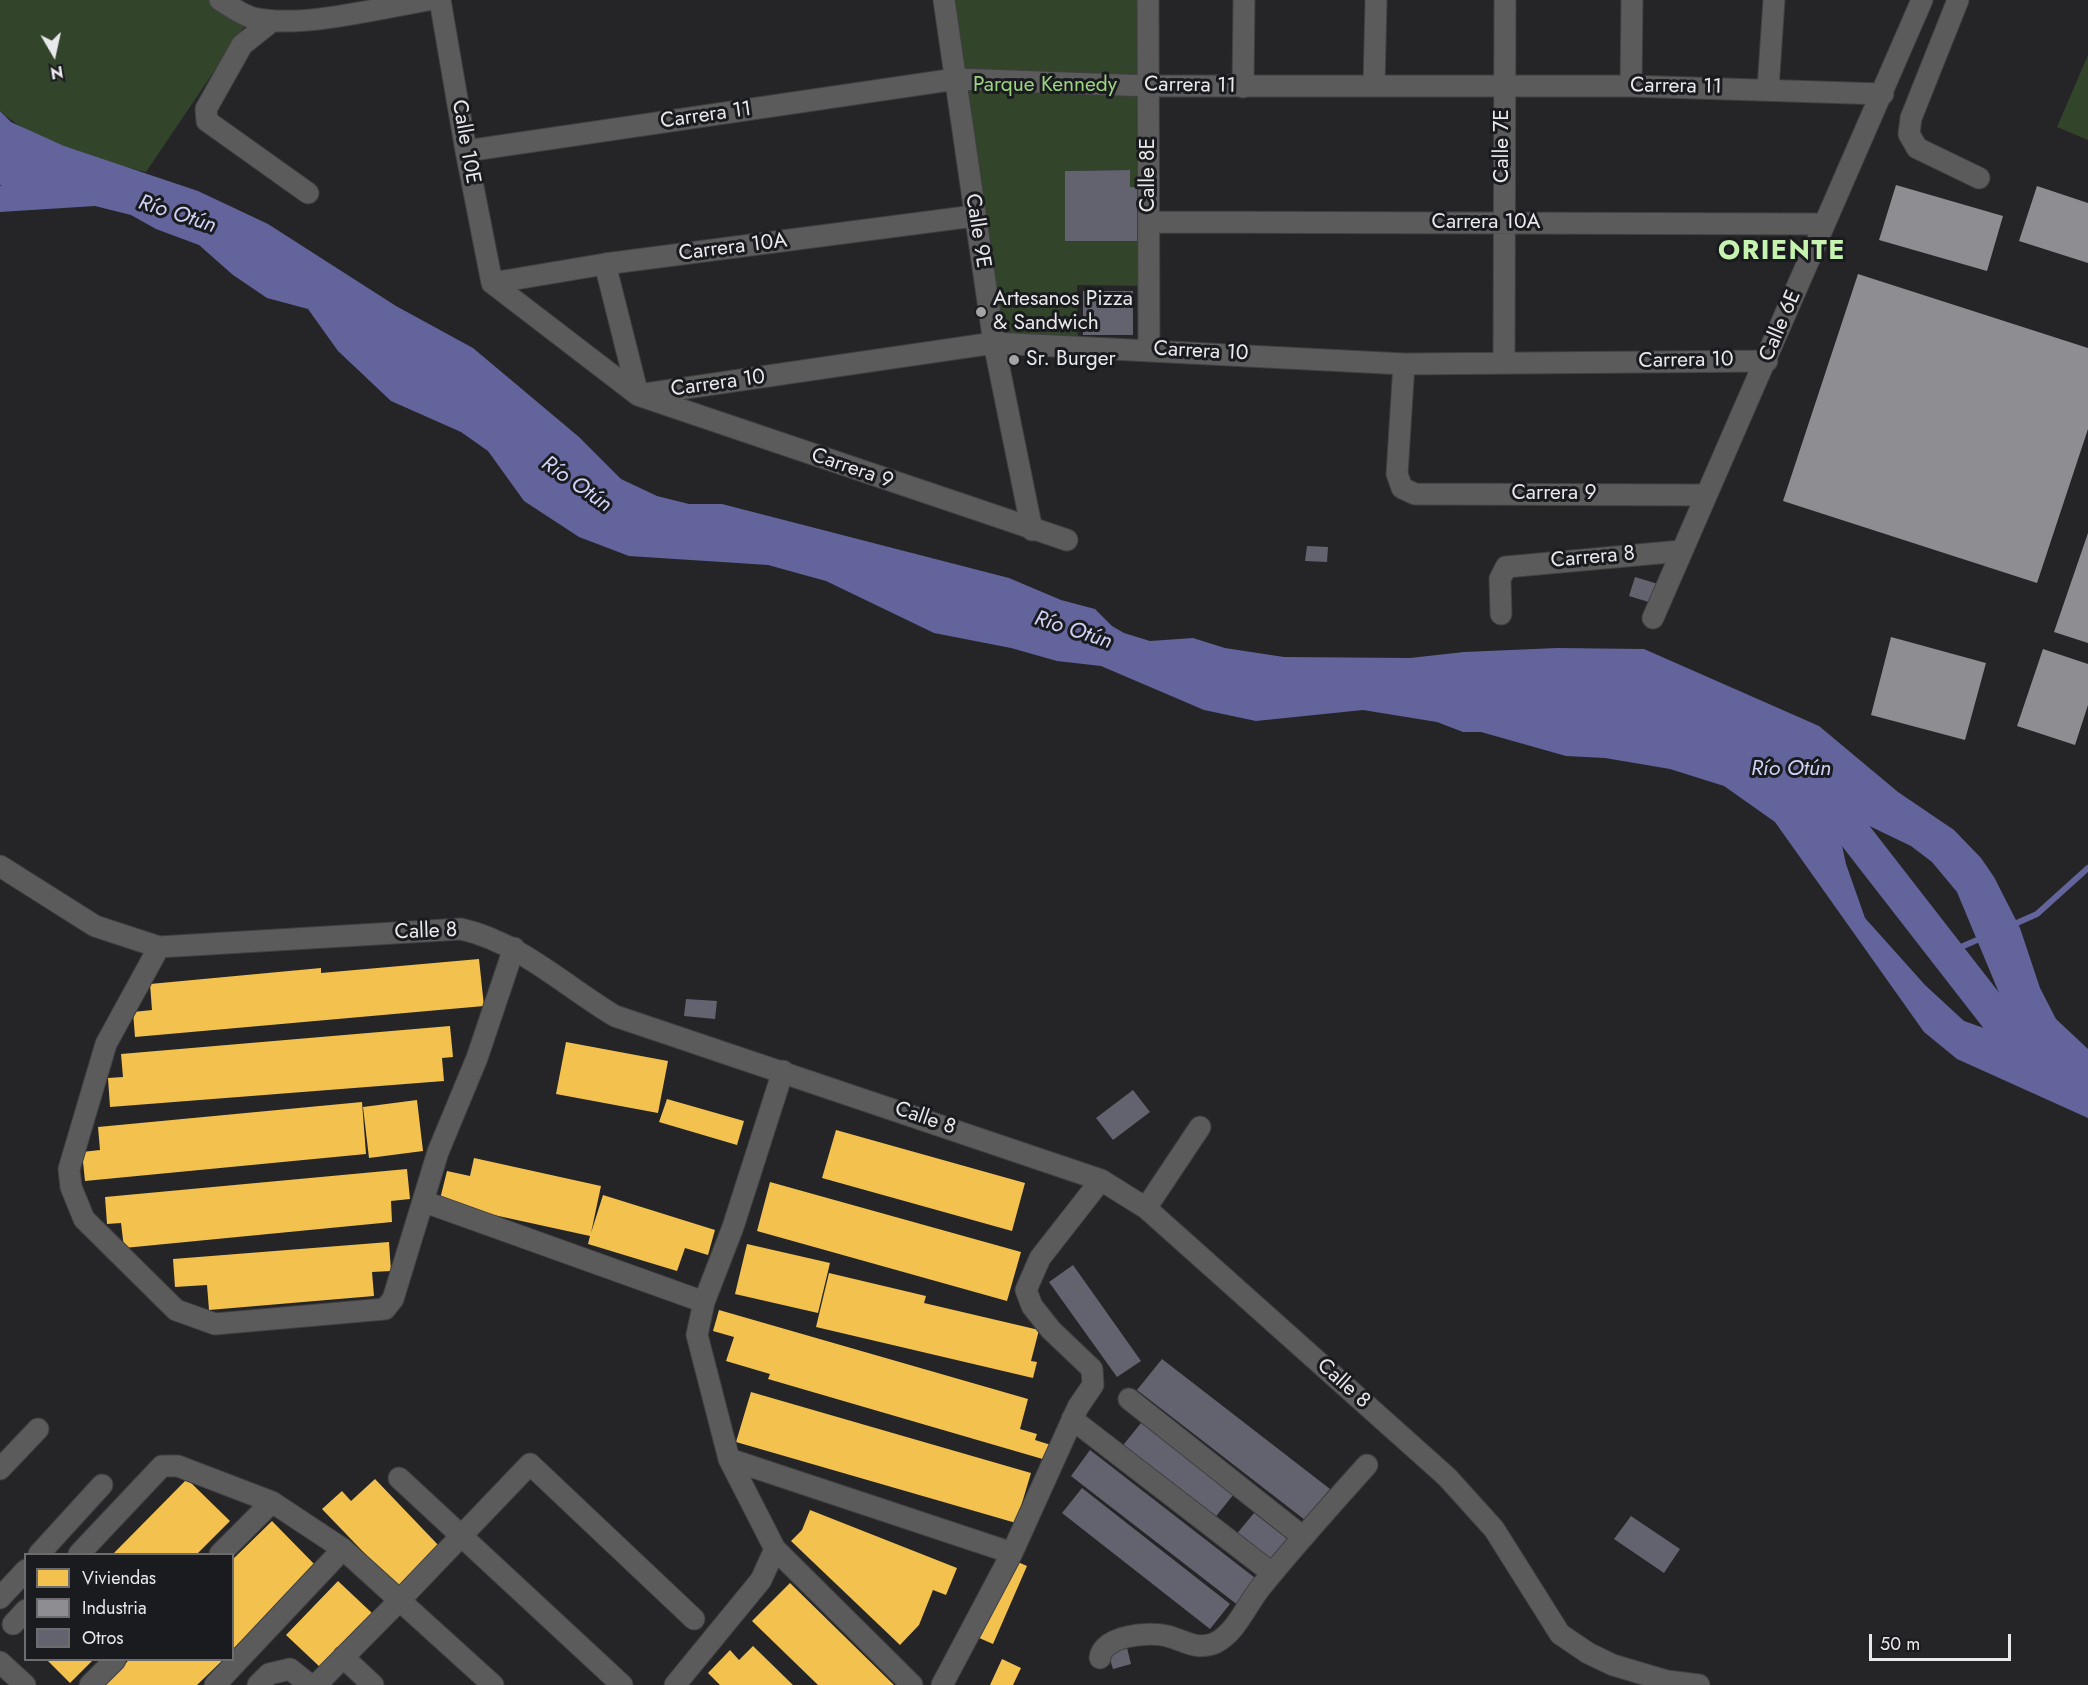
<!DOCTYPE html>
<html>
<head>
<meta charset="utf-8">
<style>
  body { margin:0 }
  #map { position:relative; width:2088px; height:1685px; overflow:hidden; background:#252527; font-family:Jost,sans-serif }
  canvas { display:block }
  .legend { position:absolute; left:24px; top:1553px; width:210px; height:108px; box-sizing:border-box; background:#1a1b1e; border:2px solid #6d6d70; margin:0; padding:8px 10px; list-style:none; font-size:18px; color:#e9e9ec }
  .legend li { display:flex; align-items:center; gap:12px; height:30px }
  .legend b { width:30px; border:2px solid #6d6d70 }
  .north { position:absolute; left:24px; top:24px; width:60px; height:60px; -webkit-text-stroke:4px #1a1b1e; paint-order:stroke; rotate:171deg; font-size:16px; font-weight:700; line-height:24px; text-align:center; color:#e9e9ec }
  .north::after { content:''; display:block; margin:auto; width:21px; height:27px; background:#e9e9ec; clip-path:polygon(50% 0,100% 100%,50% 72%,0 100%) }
  .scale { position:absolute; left:1869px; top:1634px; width:142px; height:27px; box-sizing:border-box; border:3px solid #e9e9ec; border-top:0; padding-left:8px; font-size:18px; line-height:21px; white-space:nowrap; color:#e9e9ec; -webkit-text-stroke:4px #1a1b1e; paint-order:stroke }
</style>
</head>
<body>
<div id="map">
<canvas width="2088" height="1685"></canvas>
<ul class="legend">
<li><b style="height:16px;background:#f2c14e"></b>Viviendas</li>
<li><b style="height:16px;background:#8d8d92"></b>Industria</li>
<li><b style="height:16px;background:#636370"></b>Otros</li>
</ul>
<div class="north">N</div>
<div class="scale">50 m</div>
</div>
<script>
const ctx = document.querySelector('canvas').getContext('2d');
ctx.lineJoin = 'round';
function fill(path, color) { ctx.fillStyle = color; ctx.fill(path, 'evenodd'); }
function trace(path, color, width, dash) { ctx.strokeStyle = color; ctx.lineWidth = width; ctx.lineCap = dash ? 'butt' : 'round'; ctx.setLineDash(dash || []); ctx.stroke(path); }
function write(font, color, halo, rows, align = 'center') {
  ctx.font = font + ' Jost,sans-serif'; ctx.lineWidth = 6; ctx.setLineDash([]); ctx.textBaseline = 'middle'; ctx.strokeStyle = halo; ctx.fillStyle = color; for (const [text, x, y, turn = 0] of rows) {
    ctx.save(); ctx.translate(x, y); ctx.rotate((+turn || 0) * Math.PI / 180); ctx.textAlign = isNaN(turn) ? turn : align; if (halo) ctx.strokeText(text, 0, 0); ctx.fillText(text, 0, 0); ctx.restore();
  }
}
fill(new Path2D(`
  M 0,0 L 220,0 L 250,18 L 146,172 C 102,162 32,141 0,111 Z
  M 944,0 L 1148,0 L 1148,286 L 1077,285 L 1078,347 L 994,343 ZM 1130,170 L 1130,187 L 1137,187 L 1137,240 L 1065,241 L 1065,171 Z
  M 2088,55 L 2088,140 L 2057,127 Z`), '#32442a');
fill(new Path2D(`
  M 0,111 L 11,122 L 64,146 L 198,191 L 268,224 L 396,306 L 473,348 L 579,437 L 621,479 L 657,496 L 689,504 L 722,504 L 1009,578 L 1061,600 L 1095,609 L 1112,626 L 1124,633 L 1150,641 L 1193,638 L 1225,648 L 1284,657 L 1410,658 L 1464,652 L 1557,648 L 1644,649 L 1819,726 L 1898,792 L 1954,830 L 1981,858 L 1994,877 L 2020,928 L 2040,988 L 2056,1019 L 2088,1049 L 2088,1118 L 1957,1059 L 1924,1032 L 1775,822 L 1724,786 L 1670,769 L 1605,758 L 1566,756 L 1481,732 L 1463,732 L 1437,722 L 1363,710 L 1256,721 L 1204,710 L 1101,666 L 1057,661 L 1011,648 L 934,633 L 826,581 L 768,565 L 629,556 L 579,537 L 524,501 L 488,451 L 461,432 L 391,401 L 338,351 L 308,309 L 267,298 L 233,275 L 199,245 L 156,229 L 131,215 L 95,206 L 0,212 L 0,186 L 22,183 L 35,176 L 18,158 L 0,151 ZM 1517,679 L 1596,680 L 1692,693 L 1738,711 L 1738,717 L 1579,706 L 1522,698 L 1508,689 ZM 1834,809 L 1911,846 L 1932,862 L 1957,892 L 2012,1024 L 1998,1033 L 1964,1021 L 1925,985 L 1865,918 L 1846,864 Z`), '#62649b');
fill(new Path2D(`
  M 479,959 L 484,1006 L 135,1037 L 133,1012 L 152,1010 L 150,984 L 321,968 L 321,973 Z
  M 450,1026 L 453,1057 L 442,1058 L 444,1081 L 110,1107 L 108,1078 L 123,1077 L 121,1054 Z
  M 566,1042 L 668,1061 L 658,1113 L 556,1094 Z
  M 667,1099 L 744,1121 L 737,1145 L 659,1122 Z
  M 417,1100 L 423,1151 L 369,1158 L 363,1107 Z
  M 362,1102 L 366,1154 L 85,1181 L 82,1152 L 100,1150 L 98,1127 Z
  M 836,1130 L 1025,1183 L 1012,1231 L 822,1178 Z
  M 474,1158 L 601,1186 L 591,1233 L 603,1195 L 715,1230 L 708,1255 L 685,1248 L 677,1271 L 588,1244 L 590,1236 L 439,1203 L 447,1171 L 470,1176 Z
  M 407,1169 L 410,1199 L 391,1201 L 392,1222 L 124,1248 L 121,1223 L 107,1224 L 105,1197 Z
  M 770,1182 L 1021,1252 L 1007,1301 L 757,1231 Z
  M 389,1242 L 391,1271 L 372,1272 L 374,1296 L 209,1310 L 207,1285 L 175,1287 L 173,1259 Z
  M 747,1244 L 830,1263 L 818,1313 L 735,1294 Z
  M 829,1273 L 926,1296 L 924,1303 L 1039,1330 L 1031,1361 L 1037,1362 L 1033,1378 L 816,1327 Z
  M 719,1310 L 1028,1399 L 1020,1429 L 1037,1434 L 1035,1440 L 1051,1445 L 1046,1460 L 768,1379 L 770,1374 L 726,1361 L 734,1337 L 713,1331 Z
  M 751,1392 L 1031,1473 L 1016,1523 L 736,1442 Z
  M 187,1479 L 230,1521 L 197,1554 L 113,1554 Z
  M 375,1479 L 441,1548 L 398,1588 L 322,1509 L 342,1491 L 351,1501 Z
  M 810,1510 L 957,1568 L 946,1595 L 933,1590 L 919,1625 L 900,1645 L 791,1541 L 802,1530 Z
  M 272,1521 L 318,1568 L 232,1650 L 232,1560 Z
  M 1011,1559 L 1027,1566 L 993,1644 L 977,1637 Z
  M 338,1581 L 373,1614 L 321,1668 L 286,1635 Z
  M 790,1583 L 894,1685 L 818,1685 L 752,1621 Z
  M 753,1646 L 793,1685 L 720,1685 L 708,1673 L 730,1650 L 739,1660 Z
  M 1002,1659 L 1021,1668 L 1013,1685 L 990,1685 Z
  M 47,1660 L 93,1660 L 70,1683 Z
  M 129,1660 L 223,1660 L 197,1685 L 103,1685 Z`), '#f2c14e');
fill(new Path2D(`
  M 1896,185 L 2003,216 L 1987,271 L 1879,240 Z
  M 2037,186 L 2088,203 L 2088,263 L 2019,241 Z
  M 1858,274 L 2088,348 L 2088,429 L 2037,583 L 1783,501 Z
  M 2088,533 L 2088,643 L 2054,632 Z
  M 1891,637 L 1986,663 L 1965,740 L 1871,715 Z
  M 2043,649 L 2088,664 L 2088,705 L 2075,745 L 2017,726 Z`), '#8d8d92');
trace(new Path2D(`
  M 2010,926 L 2037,914 L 2088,868
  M 1947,953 L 1984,937`), '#62649b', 6);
trace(new Path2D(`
  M 0,166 L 29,180 L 75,184
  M 1464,690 L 1600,693 L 1659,700 L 1740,715 L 1797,752 L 1834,808 L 2005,1028 L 2048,1066 L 2088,1087`), '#62649b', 34);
fill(new Path2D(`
  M 1130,170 L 1130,187 L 1137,187 L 1137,241 L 1065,241 L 1065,171 Z
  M 1083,291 L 1133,291 L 1133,335 L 1083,335 Z
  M 1307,546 L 1328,547 L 1327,562 L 1305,561 Z
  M 1635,577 L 1658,584 L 1652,603 L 1629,596 Z
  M 686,999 L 717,1001 L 715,1019 L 684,1016 Z
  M 1133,1090 L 1150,1112 L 1113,1140 L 1096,1118 Z
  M 1073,1265 L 1141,1361 L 1117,1377 L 1049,1282 Z
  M 1162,1359 L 1330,1489 L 1305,1520 L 1137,1390 Z
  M 1141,1423 L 1234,1494 L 1213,1520 L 1120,1449 Z
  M 1090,1450 L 1259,1581 L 1239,1606 L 1071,1476 Z
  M 1082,1488 L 1230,1604 L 1210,1629 L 1062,1513 Z
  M 1254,1513 L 1290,1541 L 1272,1564 L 1235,1536 Z
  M 1631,1516 L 1680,1549 L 1664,1573 L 1614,1539 Z
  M 1126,1644 L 1131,1664 L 1113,1669 L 1107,1650 Z`), '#636370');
const minor = new Path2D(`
  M 220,0 C 230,6 242,15 253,18 C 300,29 380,8 428,0
  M 440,0 L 466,151 L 492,283
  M 944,0 L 994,343 L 1032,530
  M 1148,0 L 1149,349
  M 1958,0 L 1911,118 L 1909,134 L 1917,148 L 1979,178
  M 272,21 L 242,45 L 206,109 L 207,121 L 308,193
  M 1374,86 L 1376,0
  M 1631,86 L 1632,0
  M 1243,87 L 1244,0
  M 1768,89 L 1774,0
  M 466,151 L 956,79 L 1149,86 L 1631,86 L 1883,94
  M 1149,222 L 1823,224
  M 605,264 L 638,395
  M 492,283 L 638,395 L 1067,540
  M 492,283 L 605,264 L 974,216
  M 1504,363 L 1505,0
  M 1404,364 L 1397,474 L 1402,488 L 1415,494 L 1706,495
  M 638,395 L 994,343 L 1404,364 L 1767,361
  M 1501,614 L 1500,579 L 1506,567 L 1681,551
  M 1653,618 L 1922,0
  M 0,866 L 95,926 L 159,947 L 461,929 C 519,942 565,986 615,1016 L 1101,1180 L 1146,1208 L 1447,1477 L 1494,1529 L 1560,1634 L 1588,1653 L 1613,1665 L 1667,1681 L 1699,1685
  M 159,947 L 106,1044 L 69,1169 L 71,1187 L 84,1219 L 176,1310 L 215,1324 L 385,1309 L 393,1299 L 438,1152 L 477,1058 L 514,948
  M 425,1202 L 704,1302
  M 1146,1208 L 1200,1127
  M 1129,1399 L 1303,1537
  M 1072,1419 L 1272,1573
  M 729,1459 L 1012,1553
  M 0,1469 L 38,1429
  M 399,1478 L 622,1685
  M 775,1549 L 912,1685
  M 39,1554 L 102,1485
  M 79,1554 L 162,1466 L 178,1466 L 272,1502 L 343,1549 L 493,1685
  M 220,1554 L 272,1502
  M 0,1598 L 26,1570
  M 13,1624 L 26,1610
  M 343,1657 L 373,1685
  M 1100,1658 C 1102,1636 1148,1631 1167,1636 C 1184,1640 1196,1651 1215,1643 C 1236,1633 1247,1604 1261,1587 C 1295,1545 1331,1505 1367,1465
  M 0,1662 L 25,1685
  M 90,1685 L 115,1660
  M 215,1685 L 343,1549
  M 258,1685 L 269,1674 L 290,1669 L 310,1685
  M 316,1685 L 399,1601 L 530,1464 L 694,1619
  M 675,1685 L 761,1580 L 775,1549 L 729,1459 L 697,1335 L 704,1302 L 733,1227 L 783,1071
  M 942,1685 L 1012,1553 L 1078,1407 L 1093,1385 L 1092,1369 L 1051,1330 L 1032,1306 L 1026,1290 L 1040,1258 L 1101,1180`);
trace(minor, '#404043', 23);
trace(minor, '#5b5b5c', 21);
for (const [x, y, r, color] of [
  [981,312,6,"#a4a4a7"],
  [1014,360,6,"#a4a4a7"]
]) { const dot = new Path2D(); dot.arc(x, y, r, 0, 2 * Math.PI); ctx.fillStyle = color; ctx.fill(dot); trace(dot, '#1a1b1e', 2); }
write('21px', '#9cd382', '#1a1b1e', [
  ["Parque Kennedy",1045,86]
]);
write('21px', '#e9e9ec', '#1a1b1e', [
  ["Carrera 11",1190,86,1],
  ["Carrera 11",1676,87,1],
  ["Carrera 11",706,116,-8],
  ["Calle 10E",465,142,80],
  ["Calle 7E",1503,146,-90],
  ["Calle 8E",1149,175,-90],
  ["Carrera 10A",1486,223],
  ["Calle 9E",977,231,81],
  ["Carrera 10A",733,248,-7],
  ["Calle 6E",1781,326,-67],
  ["Carrera 10",1201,352,3],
  ["Carrera 10",1686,361,-1],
  ["Carrera 10",718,384,-8],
  ["Carrera 9",852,469,19],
  ["Carrera 9",1554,494],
  ["Carrera 8",1593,558,-5],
  ["Calle 8",426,932,-2],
  ["Calle 8",925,1119,19],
  ["Calle 8",1343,1384,42]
]);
write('21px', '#e9e9ec', '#1a1b1e', [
  ["Artesanos Pizza",993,300],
  ["& Sandwich",993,324],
  ["Sr. Burger",1026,360]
], 'left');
write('italic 22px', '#d0d3f7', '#1a1b1e', [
  ["Río Otún",177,215,18],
  ["Río Otún",576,485,35],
  ["Río Otún",1073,631,18],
  ["Río Otún",1791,770]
]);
ctx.letterSpacing = '1.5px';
write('bold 27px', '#c6f3b0', '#1a1b1e', [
  ["ORIENTE",1782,252]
]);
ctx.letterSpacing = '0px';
</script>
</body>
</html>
